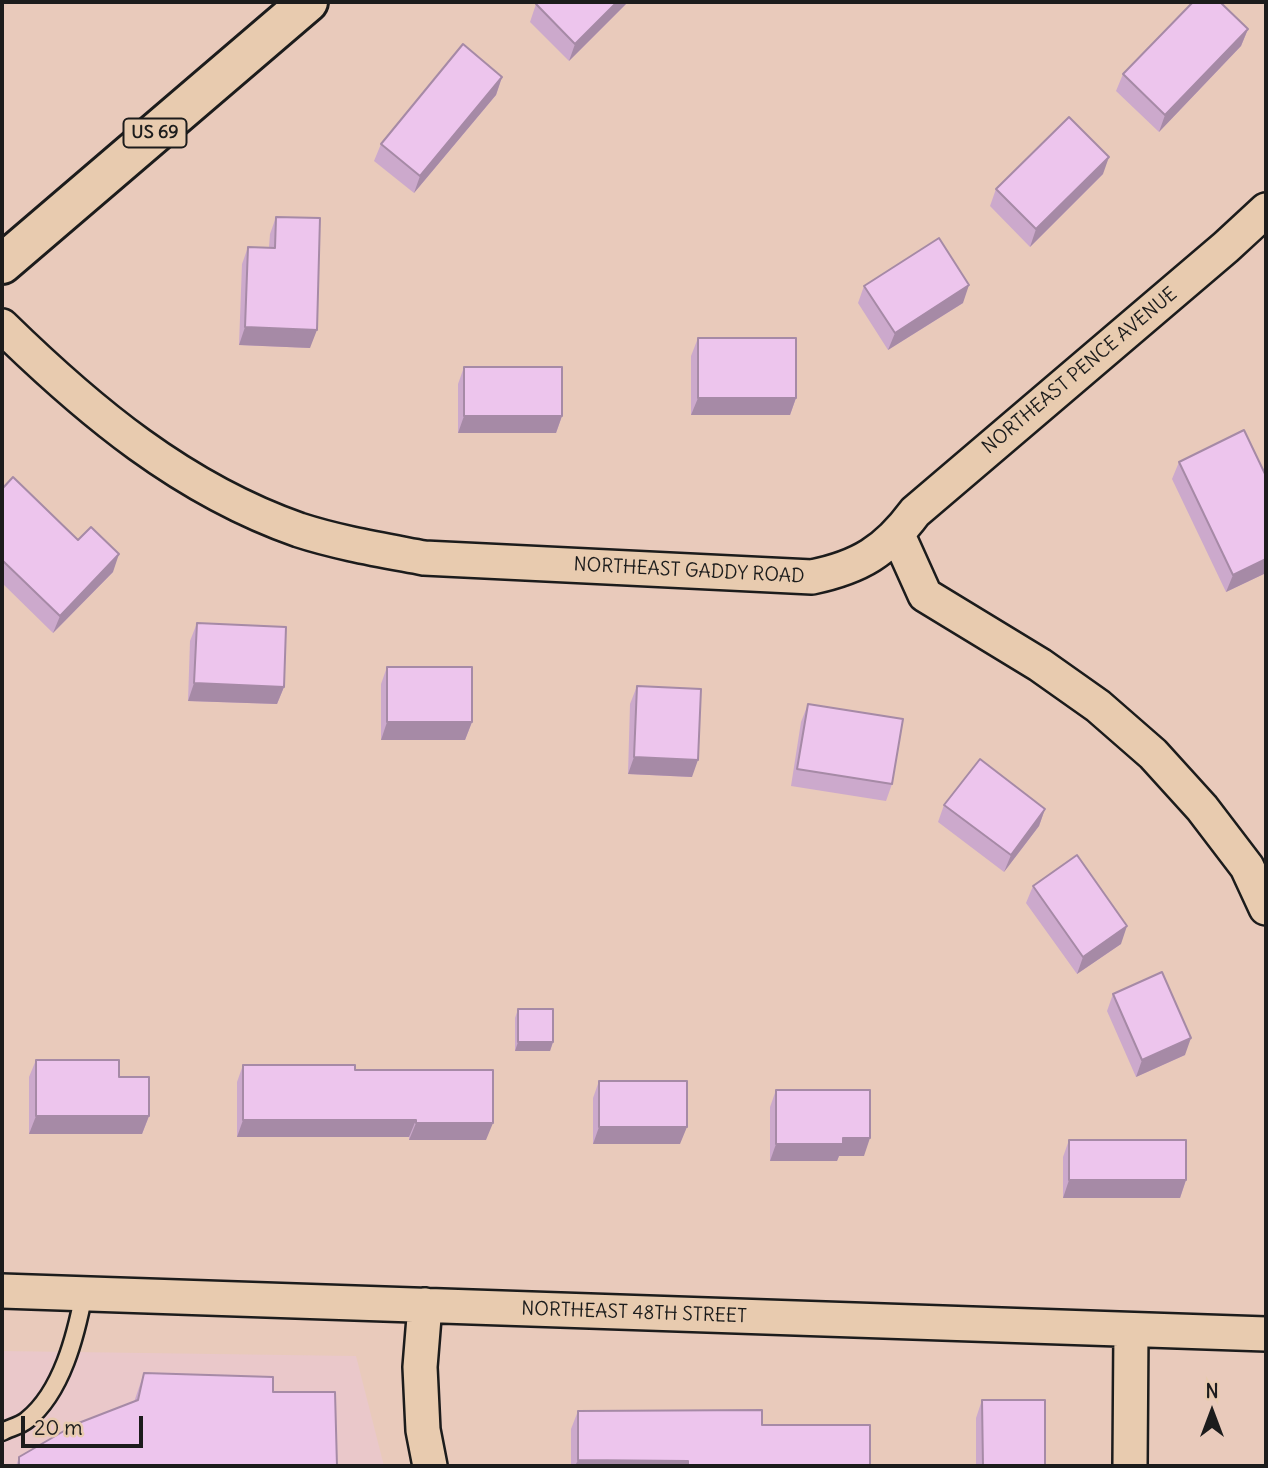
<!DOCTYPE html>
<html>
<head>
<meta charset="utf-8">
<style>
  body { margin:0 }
  #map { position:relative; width:1268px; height:1468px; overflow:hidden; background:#e9cabb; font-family:Delius,sans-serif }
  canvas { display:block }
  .frame { position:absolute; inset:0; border:4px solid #1c1c1c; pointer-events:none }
  .north { position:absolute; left:1177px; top:1377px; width:70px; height:70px; -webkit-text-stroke:5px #e8cbaf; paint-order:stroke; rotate:0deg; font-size:19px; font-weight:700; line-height:28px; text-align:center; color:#1c1c1c }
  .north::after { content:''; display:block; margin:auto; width:24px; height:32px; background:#1c1c1c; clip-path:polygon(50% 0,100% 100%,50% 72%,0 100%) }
  .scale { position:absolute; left:21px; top:1416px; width:122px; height:32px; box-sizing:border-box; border:4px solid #1c1c1c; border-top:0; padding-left:9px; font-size:21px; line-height:24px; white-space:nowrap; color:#1c1c1c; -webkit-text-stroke:5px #e8cbaf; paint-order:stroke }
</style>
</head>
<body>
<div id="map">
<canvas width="1268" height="1468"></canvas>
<div class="frame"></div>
<div class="north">N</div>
<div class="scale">20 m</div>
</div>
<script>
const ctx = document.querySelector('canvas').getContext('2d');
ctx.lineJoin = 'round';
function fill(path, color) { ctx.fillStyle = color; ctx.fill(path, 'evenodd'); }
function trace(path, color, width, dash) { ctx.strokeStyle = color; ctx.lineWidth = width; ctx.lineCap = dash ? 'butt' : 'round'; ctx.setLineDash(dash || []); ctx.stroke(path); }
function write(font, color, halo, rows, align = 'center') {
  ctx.font = font + ' Delius,sans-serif'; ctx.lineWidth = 5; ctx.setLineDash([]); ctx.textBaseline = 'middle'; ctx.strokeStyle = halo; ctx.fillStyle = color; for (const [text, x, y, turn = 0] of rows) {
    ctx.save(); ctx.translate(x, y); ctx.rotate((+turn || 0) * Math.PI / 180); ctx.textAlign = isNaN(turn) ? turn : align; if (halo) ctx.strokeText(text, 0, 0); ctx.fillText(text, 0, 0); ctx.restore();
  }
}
fill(new Path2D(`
  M 2,1351 L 356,1356 L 384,1466 L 2,1466 Z`), '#eac8ca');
const lane = new Path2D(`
  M 2,1432 C 9,1428 20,1426 27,1420 C 62,1392 76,1335 84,1293`);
const street = new Path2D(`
  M 2,326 C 89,411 182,489 299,530 C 339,543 382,550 424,558 L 812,577 C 860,567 886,551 915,512 L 1226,247 L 1266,210
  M 898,535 L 925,595 L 1040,665 L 1098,706 L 1153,754 L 1202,808 L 1247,867 L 1266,908
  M 2,1291 L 1266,1334
  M 425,1305 L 420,1367 L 423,1430 L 430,1466
  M 1130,1466 L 1131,1330`);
const primary = new Path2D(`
  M 2,264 L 308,2`);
trace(lane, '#1c1c1c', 21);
trace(street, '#1c1c1c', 38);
trace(primary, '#1c1c1c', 44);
trace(lane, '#e8cbaf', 16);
trace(street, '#e8cbaf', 33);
trace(primary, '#e8cbaf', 38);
fill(new Path2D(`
  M 628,2 L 569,61 L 530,22 L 536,4 Z
  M 1248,29 L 1241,46 L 1159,132 L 1116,91 L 1123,74 Z
  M 502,77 L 496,95 L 414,193 L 374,161 L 381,144 Z
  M 1103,174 L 1030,247 L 990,206 L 996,189 Z
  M 276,217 L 310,348 L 239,345 L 242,264 L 248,247 L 269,247 L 270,234 Z
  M 864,286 L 963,303 L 888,350 L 858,303 Z
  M 698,338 L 796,398 L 790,415 L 691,415 L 691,356 Z
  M 464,367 L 562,416 L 556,433 L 458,433 L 458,384 Z
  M 1179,462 L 1266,476 L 1266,573 L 1226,592 L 1172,479 Z
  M 2,489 L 78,540 L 113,572 L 53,633 L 2,583 Z
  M 197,623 L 284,687 L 277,704 L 188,701 L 190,641 Z
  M 387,667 L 472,722 L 465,740 L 381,740 L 381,684 Z
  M 637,686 L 692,777 L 628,774 L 630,704 Z
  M 808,704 L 892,784 L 886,801 L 791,786 L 801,722 Z
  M 944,805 L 1045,809 L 1039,826 L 1004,872 L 938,822 Z
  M 1033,886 L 1121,944 L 1077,974 L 1026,903 Z
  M 1113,994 L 1185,1055 L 1136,1077 L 1107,1011 Z
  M 518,1009 L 553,1042 L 550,1051 L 515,1051 L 515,1018 Z
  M 36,1060 L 119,1077 L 149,1116 L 142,1134 L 29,1134 L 29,1077 Z
  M 243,1065 L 355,1070 L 486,1140 L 409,1140 L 409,1137 L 237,1137 L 237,1082 Z
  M 599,1081 L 680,1144 L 593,1144 L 593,1098 Z
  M 776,1090 L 864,1156 L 839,1156 L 837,1161 L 770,1161 L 770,1107 Z
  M 1069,1140 L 1186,1180 L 1180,1198 L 1063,1198 L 1063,1157 Z
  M 144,1373 L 273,1392 L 337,1466 L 16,1466 L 19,1457 L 134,1402 Z
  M 982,1400 L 1045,1466 L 976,1466 L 976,1418 Z
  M 578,1411 L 762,1425 L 870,1466 L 571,1466 L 571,1429 Z`), '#cca9cc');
fill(new Path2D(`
  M 617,2 L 628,2 L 569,61 L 575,44 Z
  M 1248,29 L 1241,46 L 1159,132 L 1165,115 Z
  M 502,77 L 496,95 L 414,193 L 420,176 Z
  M 1109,157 L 1103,174 L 1030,247 L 1036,229 Z
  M 969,285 L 963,303 L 888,350 L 895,333 Z
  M 245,327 L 317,330 L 310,348 L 239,345 Z
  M 698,398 L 796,398 L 790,415 L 691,415 Z
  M 464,416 L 562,416 L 556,433 L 458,433 Z
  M 119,554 L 113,572 L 53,633 L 60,616 Z
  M 1266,559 L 1266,573 L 1226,592 L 1233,575 Z
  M 194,683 L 284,687 L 277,704 L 188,701 Z
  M 387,722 L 472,722 L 465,740 L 381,740 Z
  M 634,757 L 698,760 L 692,777 L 628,774 Z
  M 1045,809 L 1039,826 L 1004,872 L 1011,855 Z
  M 1127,926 L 1121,944 L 1077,974 L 1083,957 Z
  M 1191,1038 L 1185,1055 L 1136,1077 L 1142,1060 Z
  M 518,1042 L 553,1042 L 550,1051 L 515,1051 Z
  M 36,1116 L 149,1116 L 142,1134 L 29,1134 Z
  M 243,1120 L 416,1120 L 409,1137 L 237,1137 Z
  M 416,1123 L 493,1123 L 486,1140 L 409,1140 Z
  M 599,1127 L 687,1127 L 680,1144 L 593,1144 Z
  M 843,1138 L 870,1138 L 864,1156 L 839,1156 L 837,1161 L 770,1161 L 776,1144 Z
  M 1069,1180 L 1186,1180 L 1180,1198 L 1063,1198 Z
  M 578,1460 L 688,1461 L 686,1466 L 575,1466 Z`), '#a68aa6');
const building = new Path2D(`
  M 539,2 L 617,2 L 575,44 L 536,4 Z
  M 1193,2 L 1220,2 L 1248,29 L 1165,115 L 1123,74 Z
  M 463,44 L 502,77 L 420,176 L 381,144 Z
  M 1069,117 L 1109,157 L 1036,229 L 996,189 Z
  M 276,217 L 320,218 L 317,330 L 245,327 L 248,247 L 275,248 Z
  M 939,238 L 969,285 L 895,333 L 864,286 Z
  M 698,338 L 796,338 L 796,398 L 698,398 Z
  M 464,367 L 562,367 L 562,416 L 464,416 Z
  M 1244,430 L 1266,476 L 1266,559 L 1233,575 L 1179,462 Z
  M 13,477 L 78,540 L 91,527 L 119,554 L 60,616 L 2,560 L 2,489 Z
  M 197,623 L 286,627 L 284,687 L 194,683 Z
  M 387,667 L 472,667 L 472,722 L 387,722 Z
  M 637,686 L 701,689 L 698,760 L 634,757 Z
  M 808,704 L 903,719 L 892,784 L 797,769 Z
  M 980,759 L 1045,809 L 1011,855 L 944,805 Z
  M 1077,855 L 1127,926 L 1083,957 L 1033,886 Z
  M 1162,972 L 1191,1038 L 1142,1060 L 1113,994 Z
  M 518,1009 L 553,1009 L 553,1042 L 518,1042 Z
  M 36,1060 L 119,1060 L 119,1077 L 149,1077 L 149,1116 L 36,1116 Z
  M 243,1065 L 355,1065 L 355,1070 L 493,1070 L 493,1123 L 416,1123 L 416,1120 L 243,1120 Z
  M 599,1081 L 687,1081 L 687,1127 L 599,1127 Z
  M 776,1090 L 870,1090 L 870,1138 L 843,1138 L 843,1144 L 776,1144 Z
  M 1069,1140 L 1186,1140 L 1186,1180 L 1069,1180 Z
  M 144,1373 L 273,1377 L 273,1392 L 335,1392 L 337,1466 L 19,1466 L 19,1457 L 76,1424 L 138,1400 Z
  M 982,1400 L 1045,1400 L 1045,1466 L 983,1466 Z
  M 762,1410 L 762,1425 L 870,1425 L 870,1466 L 688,1466 L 688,1461 L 578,1460 L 578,1411 Z`);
fill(building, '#edc5ed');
trace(building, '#a68aa6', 2);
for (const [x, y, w] of [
  [155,133,63]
]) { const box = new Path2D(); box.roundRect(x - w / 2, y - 14.5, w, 29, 5); ctx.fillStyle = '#e8cbaf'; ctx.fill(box); trace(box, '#1c1c1c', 2); }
write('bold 18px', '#1c1c1c', null, [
  ["US 69",155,133]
]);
write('19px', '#1c1c1c', '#e8cbaf', [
  ["NORTHEAST PENCE AVENUE",1080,371,-40],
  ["NORTHEAST GADDY ROAD",689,571,3],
  ["NORTHEAST 48TH STREET",634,1313,2]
]);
</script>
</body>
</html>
